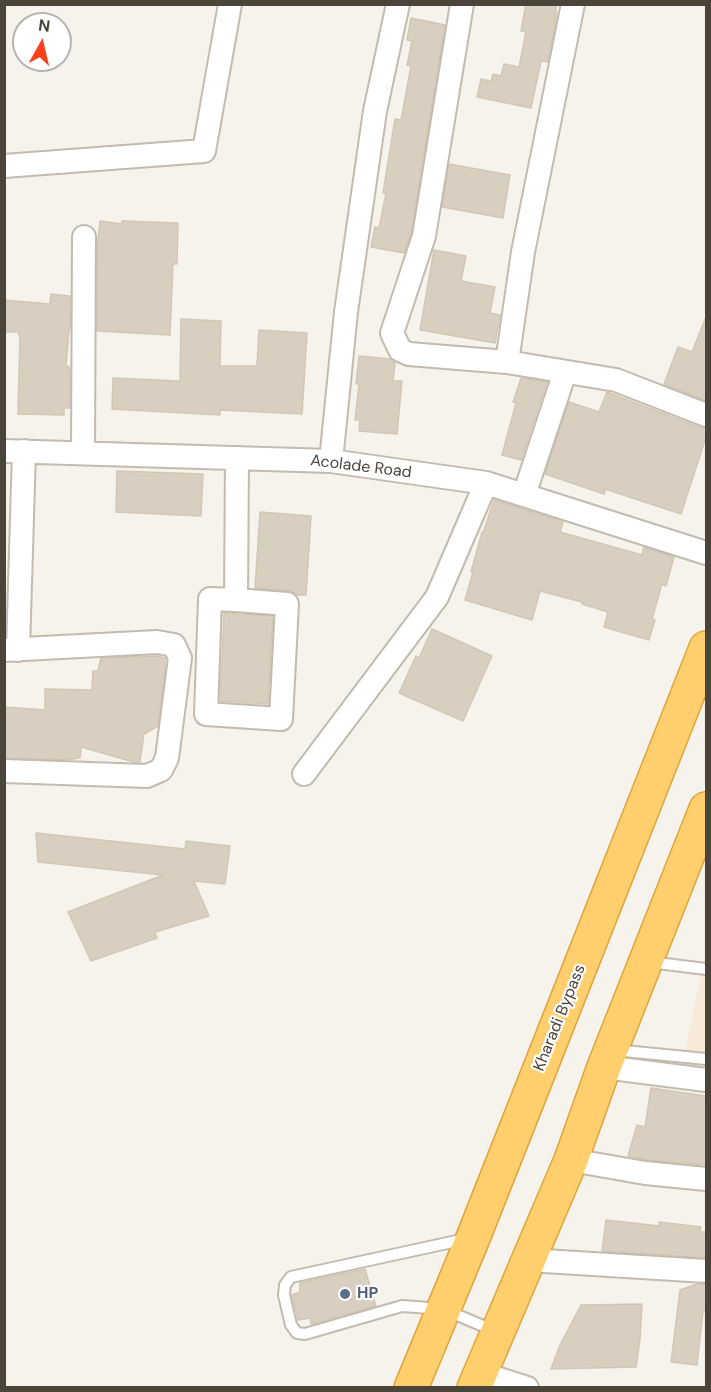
<!DOCTYPE html>
<html>
<head>
<meta charset="utf-8">
<style>
  body { margin:0 }
  #map { position:relative; width:711px; height:1392px; overflow:hidden; background:#f6f3ec; font-family:"DM Sans",sans-serif }
  canvas { display:block }
  .frame { position:absolute; inset:0; border:6px solid #4b4439; pointer-events:none }
  .north { position:absolute; left:12px; top:12px; width:60px; height:60px; box-sizing:border-box; background:#fff; border:2px solid #b7b4b0; border-radius:50%; rotate:8deg; font-size:16px; font-weight:700; line-height:24px; text-align:center; color:#4b4439 }
  .north::after { content:''; display:block; margin:auto; width:21px; height:27px; background:#fc3f1d; clip-path:polygon(50% 0,100% 100%,50% 72%,0 100%) }
</style>
</head>
<body>
<div id="map">
<canvas width="711" height="1392"></canvas>
<div class="frame"></div>
<div class="north">N</div>
</div>
<script>
const ctx = document.querySelector('canvas').getContext('2d');
ctx.lineJoin = 'round';
function fill(path, color) { ctx.fillStyle = color; ctx.fill(path, 'evenodd'); }
function trace(path, color, width, dash) { ctx.strokeStyle = color; ctx.lineWidth = width; ctx.lineCap = dash ? 'butt' : 'round'; ctx.setLineDash(dash || []); ctx.stroke(path); }
function write(font, color, halo, rows, align = 'center') {
  ctx.font = font + ' "DM Sans",sans-serif'; ctx.lineWidth = 4.5; ctx.setLineDash([]); ctx.textBaseline = 'middle'; ctx.strokeStyle = halo; ctx.fillStyle = color; for (const [text, x, y, turn = 0] of rows) {
    ctx.save(); ctx.translate(x, y); ctx.rotate((+turn || 0) * Math.PI / 180); ctx.textAlign = isNaN(turn) ? turn : align; if (halo) ctx.strokeText(text, 0, 0); ctx.fillText(text, 0, 0); ctx.restore();
  }
}
fill(new Path2D(`
  M 705,955 L 706,956 L 706,1070 L 682,1067 Z`), '#f7ead8');
const building = new Path2D(`
  M 526,4 L 556,4 L 556,12 L 557,13 L 548,62 L 541,61 L 531,108 L 477,97 L 481,79 L 491,81 L 493,74 L 501,76 L 504,64 L 519,67 L 526,32 L 521,31 Z
  M 411,18 L 445,25 L 411,233 L 404,253 L 371,247 L 375,227 L 379,228 L 386,193 L 383,193 L 395,119 L 401,120 L 411,66 L 407,65 L 412,41 L 407,40 Z
  M 449,164 L 510,175 L 503,218 L 442,207 Z
  M 100,221 L 122,224 L 122,221 L 178,223 L 177,264 L 173,264 L 170,335 L 97,331 L 97,248 Z
  M 434,250 L 466,256 L 461,281 L 495,287 L 490,313 L 500,315 L 495,343 L 420,330 Z
  M 51,294 L 70,296 L 70,329 L 69,329 L 66,366 L 69,367 L 69,371 L 70,371 L 70,408 L 64,408 L 64,415 L 18,414 L 20,336 L 19,336 L 19,332 L 4,332 L 4,300 L 50,304 Z
  M 706,317 L 706,401 L 664,384 L 678,347 L 692,352 Z
  M 181,319 L 221,321 L 220,366 L 257,366 L 259,330 L 307,333 L 302,414 L 220,410 L 220,415 L 112,409 L 113,378 L 180,381 Z
  M 359,356 L 391,359 L 395,363 L 393,381 L 402,381 L 397,434 L 359,431 L 360,420 L 355,420 L 359,384 L 356,384 Z
  M 521,378 L 547,382 L 521,460 L 502,455 L 516,403 L 513,402 Z
  M 607,392 L 701,428 L 706,428 L 706,437 L 681,514 L 605,489 L 604,494 L 545,474 L 569,402 L 599,412 Z
  M 117,471 L 203,474 L 201,516 L 116,512 Z
  M 494,500 L 563,522 L 560,532 L 642,555 L 644,547 L 674,557 L 666,586 L 662,584 L 652,619 L 655,620 L 649,640 L 604,627 L 608,612 L 582,604 L 582,602 L 540,591 L 532,620 L 465,600 L 473,572 L 471,572 L 482,532 L 483,533 Z
  M 260,512 L 311,516 L 306,595 L 296,595 L 288,591 L 255,588 Z
  M 224,613 L 273,616 L 268,704 L 220,701 Z
  M 432,629 L 492,656 L 463,721 L 399,693 L 416,656 L 419,658 Z
  M 156,656 L 165,658 L 165,668 L 158,726 L 144,734 L 140,762 L 134,762 L 81,747 L 80,758 L 66,760 L 4,758 L 4,707 L 45,710 L 45,689 L 92,690 L 93,671 L 98,671 L 101,658 Z
  M 36,833 L 185,849 L 186,841 L 230,846 L 225,884 L 194,881 L 209,916 L 155,932 L 157,938 L 91,961 L 68,912 L 163,875 L 38,862 Z
  M 651,1088 L 706,1096 L 706,1165 L 647,1160 L 628,1156 L 637,1125 L 645,1127 Z
  M 606,1220 L 659,1226 L 659,1222 L 701,1227 L 700,1232 L 706,1232 L 706,1258 L 602,1251 Z
  M 365,1269 L 376,1306 L 311,1324 L 310,1318 L 298,1320 L 292,1295 L 300,1292 L 300,1283 Z
  M 697,1284 L 706,1284 L 706,1311 L 703,1311 L 697,1365 L 671,1362 L 680,1290 Z
  M 642,1304 L 640,1339 L 636,1367 L 551,1369 L 560,1345 L 581,1305 Z`);
fill(building, '#d8cfc1');
trace(building, '#d3c7b4', 1.5);
const lane = new Path2D(`
  M 649,962 L 706,969
  M 614,1050 L 706,1059
  M 466,1239 L 291,1277 L 285,1285 L 284,1295 L 291,1325 L 297,1333 L 305,1334 L 402,1306 L 443,1309 L 495,1331`);
const street = new Path2D(`
  M 462,4 L 424,236 L 392,333 L 400,350 L 409,354 L 507,362 L 616,380 L 706,415
  M 4,166 L 204,151 L 230,4
  M 507,362 L 523,252 L 573,4
  M 4,451 L 331,461 L 486,483 L 706,553
  M 83,453 L 84,237
  M 331,461 L 346,312 L 375,111 L 398,4
  M 524,495 L 565,372
  M 236,600 L 287,604 L 281,719 L 206,714 L 210,599 L 236,600 L 237,458
  M 4,650 L 157,642 L 174,645 L 180,658 L 167,758 L 161,770 L 147,776 L 4,771
  M 18,650 L 24,451
  M 304,774 L 437,597 L 486,483
  M 604,1067 L 706,1080
  M 571,1160 L 645,1173 L 706,1179
  M 528,1260 L 706,1271
  M 480,1373 L 527,1388`);
const highway = new Path2D(`
  M 411,1388 L 473,1238 L 706,648
  M 474,1388 L 571,1160 L 604,1067 L 706,809`);
trace(lane, '#c2bbae', 14);
trace(street, '#c2bbae', 26);
trace(highway, '#e0a43c', 36);
trace(lane, '#fff', 10);
trace(street, '#fff', 22);
trace(highway, '#ffcf6e', 33);
for (const [x, y, r, color] of [
  [345,1294,6,"#5c6f8a"]
]) { const dot = new Path2D(); dot.arc(x, y, r, 0, 2 * Math.PI); ctx.fillStyle = color; ctx.fill(dot); trace(dot, '#fff', 2); }
write('16px', '#4b4439', '#fff', [
  ["Acolade Road",361,467,7],
  ["Kharadi Bypass",560,1018,-68]
]);
write('bold 16px', '#4e5e75', '#fff', [
  ["HP",357,1294]
], 'left');
</script>
</body>
</html>
